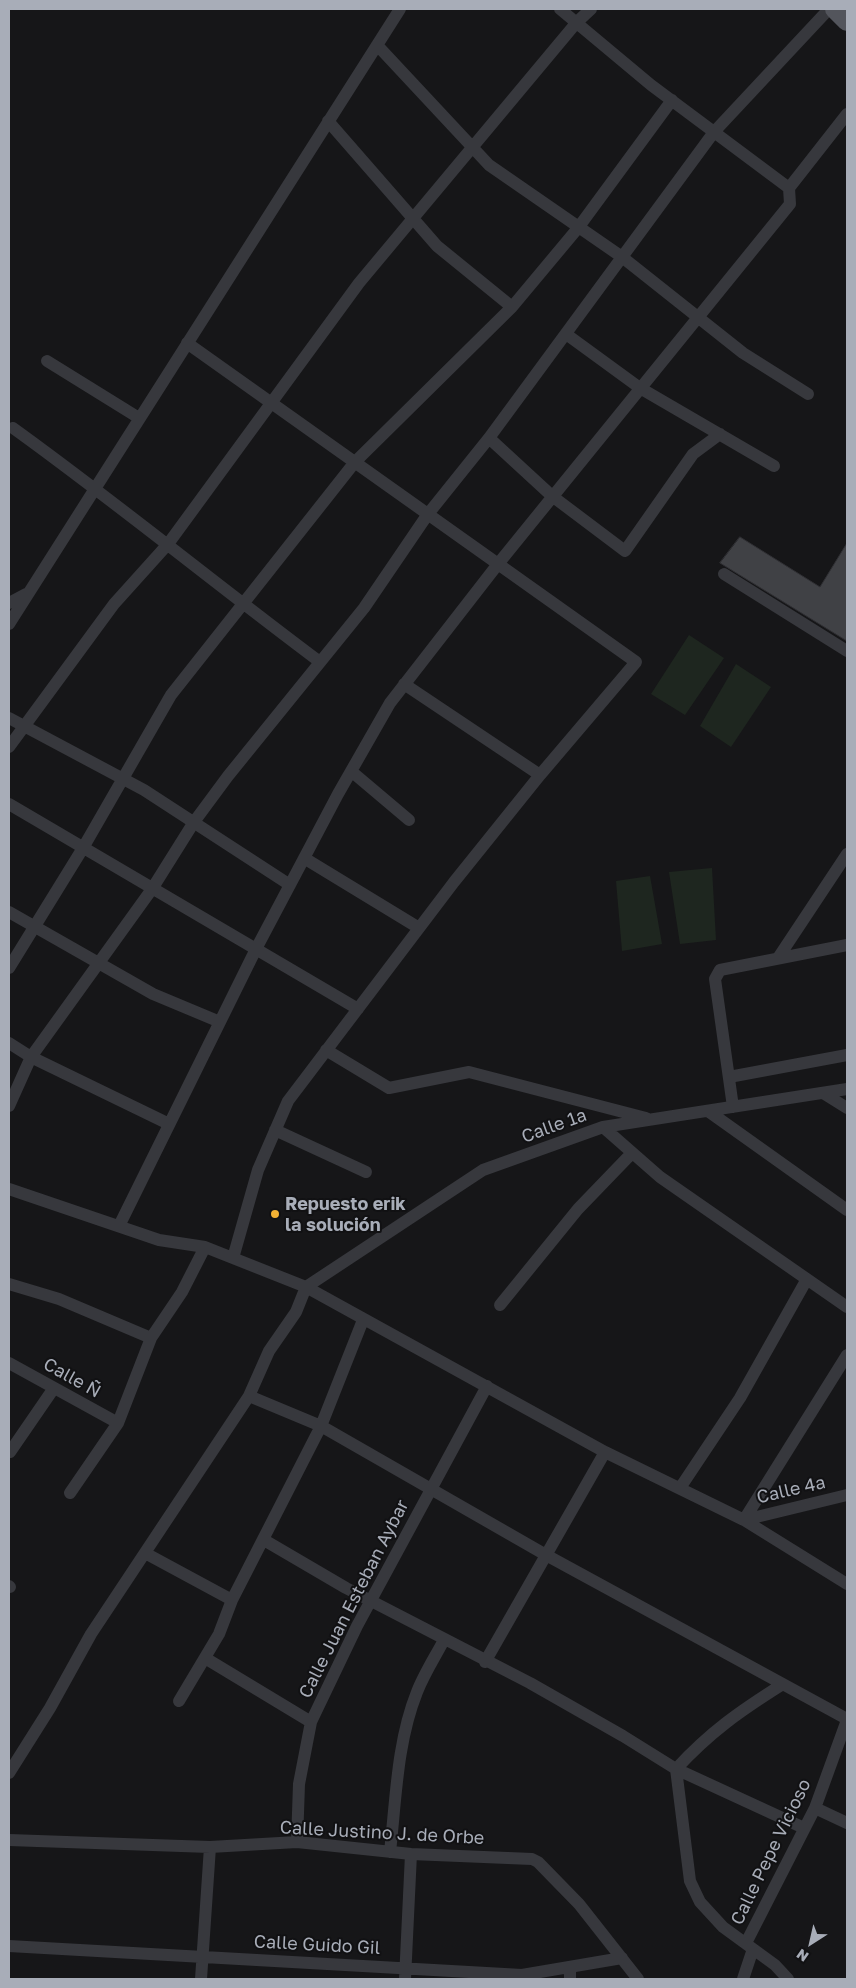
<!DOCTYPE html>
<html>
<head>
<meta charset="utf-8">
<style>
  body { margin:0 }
  #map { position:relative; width:856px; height:1988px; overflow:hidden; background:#161618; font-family:"Golos Text",sans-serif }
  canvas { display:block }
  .frame { position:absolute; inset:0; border:10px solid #a8adb8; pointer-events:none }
  .north { position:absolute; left:786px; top:1918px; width:50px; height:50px; -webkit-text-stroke:4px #111113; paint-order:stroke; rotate:215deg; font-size:14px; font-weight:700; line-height:20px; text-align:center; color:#a8adb8 }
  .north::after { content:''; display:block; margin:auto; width:18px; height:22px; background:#a8adb8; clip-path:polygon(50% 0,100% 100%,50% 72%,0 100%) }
</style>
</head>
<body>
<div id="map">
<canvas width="856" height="1988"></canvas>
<div class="frame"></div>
<div class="north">N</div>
</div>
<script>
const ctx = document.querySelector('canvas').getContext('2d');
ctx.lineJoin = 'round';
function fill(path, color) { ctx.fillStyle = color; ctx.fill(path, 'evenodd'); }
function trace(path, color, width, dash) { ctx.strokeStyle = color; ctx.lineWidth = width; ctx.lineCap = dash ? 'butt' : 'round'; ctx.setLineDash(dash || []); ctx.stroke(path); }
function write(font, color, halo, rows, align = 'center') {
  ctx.font = font + ' "Golos Text",sans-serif'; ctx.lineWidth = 4; ctx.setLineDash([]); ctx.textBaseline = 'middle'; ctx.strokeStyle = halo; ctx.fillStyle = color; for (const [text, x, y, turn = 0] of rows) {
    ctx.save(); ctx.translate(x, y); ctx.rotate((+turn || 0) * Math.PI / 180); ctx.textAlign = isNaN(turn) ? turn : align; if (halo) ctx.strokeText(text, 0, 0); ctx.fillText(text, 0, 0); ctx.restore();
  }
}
fill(new Path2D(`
  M 689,635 L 724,658 L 685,715 L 651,694 Z
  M 736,664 L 771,687 L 731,747 L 700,726 Z
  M 712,868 L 716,940 L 680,944 L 669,872 Z
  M 650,876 L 662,944 L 622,951 L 616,881 Z`), '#1e261f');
const building = new Path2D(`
  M 740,537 L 820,587 L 847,543 L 847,641 L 720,563 Z`);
fill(building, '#404145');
trace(building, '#303034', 1);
trace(new Path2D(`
  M 560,9 L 651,85 L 789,188
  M 377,45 L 489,165 L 622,257 L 743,353 L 808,394
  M 328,121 L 437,246 L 512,307
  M 566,334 L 640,388 L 774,466
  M 187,343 L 636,662 L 540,775 L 454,882 L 288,1101 L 258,1170 L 233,1258
  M 47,361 L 139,418
  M 13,428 C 117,503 217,585 320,662
  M 489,438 L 552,496 L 625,551 L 693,454 L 720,434
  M 724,574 L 847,651
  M 9,603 L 26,594
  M 9,624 L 400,9
  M 404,684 L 540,775
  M 9,718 L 144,790 L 290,885
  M 9,747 L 114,604 L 168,544 L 359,283 L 577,22 L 591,9
  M 351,771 L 409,820
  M 9,804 L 358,1009
  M 304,858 L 419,928
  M 9,912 L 153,994 L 220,1022
  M 778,958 L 847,854
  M 9,968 L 83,848 L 171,695 L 355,462 L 512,307 L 578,228 L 672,100
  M 9,1043 L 31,1057 L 169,1124
  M 326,1050 L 389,1088 L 469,1072 L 646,1118
  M 729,1077 L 847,1055
  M 823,1093 L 847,1108
  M 9,1106 L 31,1057 L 152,889 L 194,822 L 228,776 L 364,608 L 428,514 L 489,438 L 714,132 L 829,9
  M 733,1107 L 715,979 L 720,970 L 847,945
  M 708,1111 L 847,1210
  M 603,1127 L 660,1177 L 847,1307
  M 275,1130 L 366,1172
  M 9,1189 L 159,1240 L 205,1247 L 306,1287 L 605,1452 L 744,1520 L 847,1584
  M 119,1226 L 256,949 L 338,794 L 390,703 L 498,564 L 790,204 L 789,188 L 847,114
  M 9,1284 L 59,1299 L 151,1338 L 182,1292 L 205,1247
  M 500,1305 L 578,1209 L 632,1153
  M 9,1363 L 118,1423
  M 249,1396 L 321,1426 L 546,1555 L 847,1719
  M 10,1452 L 54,1388
  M 680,1488 L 740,1398 L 807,1279
  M 70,1493 L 118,1423 L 151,1338
  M 744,1520 L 847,1355
  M 744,1520 L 847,1495
  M 264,1540 L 346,1588 L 530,1683 L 623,1736 L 676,1769 L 804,1828
  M 145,1553 L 232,1600
  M 9,1586 L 10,1587
  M 205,1658 L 311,1722
  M 485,1662 L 605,1452
  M 783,1684 C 740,1711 710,1732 676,1769 L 690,1881 L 700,1902 L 723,1927 L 775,1965 L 788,1979
  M 179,1701 L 219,1634 L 232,1600 L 321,1426 L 363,1320
  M 9,1773 L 50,1708 L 91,1634 L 249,1396 L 269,1351 L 296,1312 L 306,1287 L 483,1170 L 603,1127 L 847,1089
  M 815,1808 L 847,1823
  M 9,1840 L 210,1847 L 297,1842 L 411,1854 L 532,1859 L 538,1862 L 579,1904 L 638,1979
  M 297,1842 L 299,1784 L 311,1722 L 357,1626 L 487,1386
  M 390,1852 C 396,1798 397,1742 417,1692 C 424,1674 435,1657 444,1640
  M 746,1943 L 815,1808 L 847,1720
  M 9,1946 L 522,1975 L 622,1958
  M 570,1967 L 570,1979
  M 201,1979 L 210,1847
  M 405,1979 L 411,1854
  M 743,1979 L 753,1949`), '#37383d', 12);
trace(new Path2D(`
  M 835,9 L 847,21`), '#53555c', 20);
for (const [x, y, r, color] of [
  [275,1214,5,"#f2b134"]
]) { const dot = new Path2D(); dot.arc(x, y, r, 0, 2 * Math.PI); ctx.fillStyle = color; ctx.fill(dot); trace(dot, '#111113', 2); }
write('18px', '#a8adb8', '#111113', [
  ["Calle 1ª",554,1126,-20],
  ["Calle Ñ",72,1378,29],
  ["Calle 4ª",791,1490,-13],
  ["Calle Juan Esteban Aybar",354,1599,-63],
  ["Calle Justino J. de Orbe",382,1833,3],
  ["Calle Pepe Vicioso",771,1852,-64],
  ["Calle Guido Gil",317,1945,3]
]);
write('bold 18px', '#a8adb8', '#111113', [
  ["Repuesto erik",285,1204],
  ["la solución",285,1225]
], 'left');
</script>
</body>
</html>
